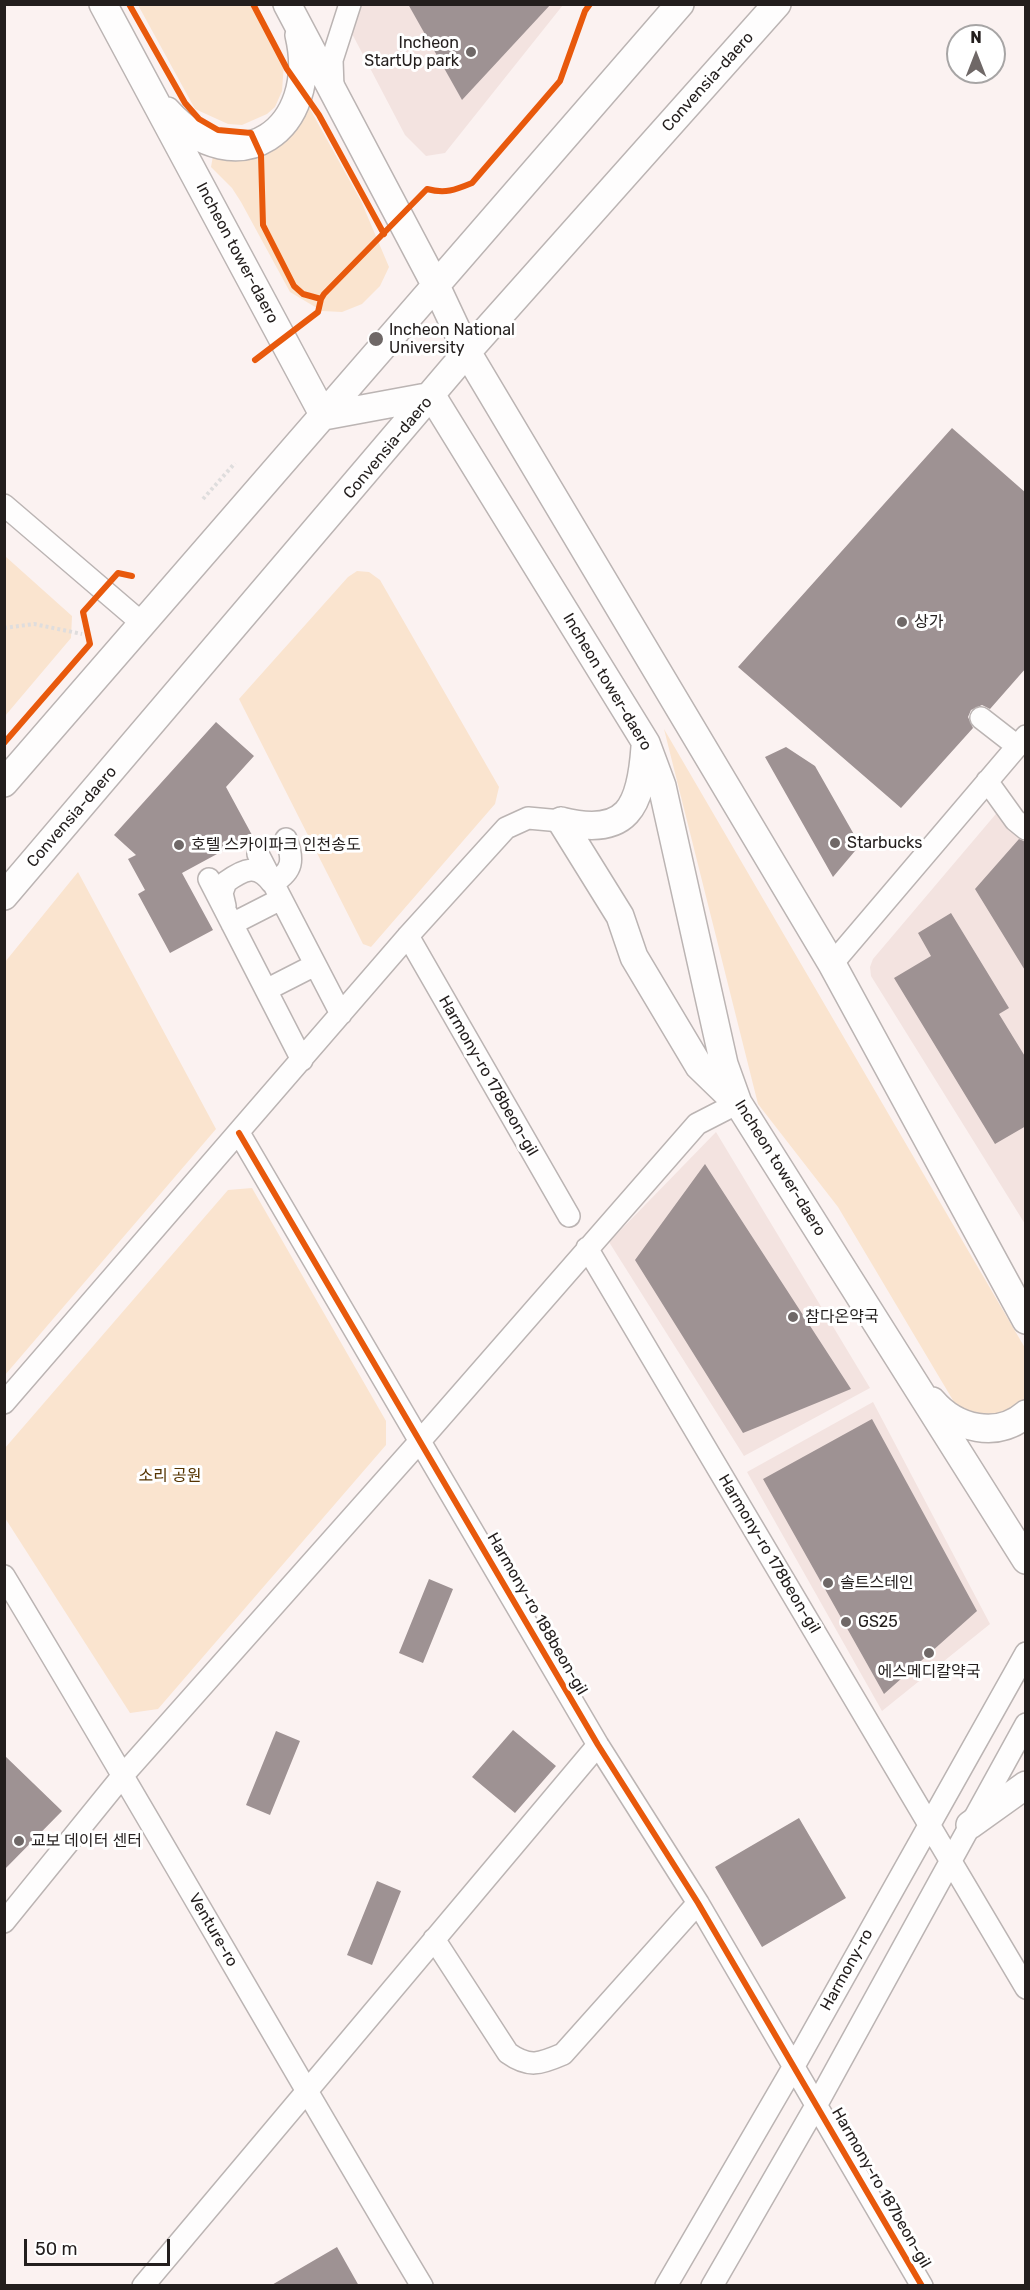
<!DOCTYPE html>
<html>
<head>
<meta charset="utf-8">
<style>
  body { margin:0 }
  #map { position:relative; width:1030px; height:2290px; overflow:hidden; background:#fbf2f1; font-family:Rubik,sans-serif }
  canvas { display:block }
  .frame { position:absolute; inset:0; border:6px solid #231e1d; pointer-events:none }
  .north { position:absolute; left:946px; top:24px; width:60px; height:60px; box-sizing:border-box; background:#fff; border:2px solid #a7a5a5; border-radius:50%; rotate:0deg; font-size:16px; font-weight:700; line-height:24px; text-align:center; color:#231e1d }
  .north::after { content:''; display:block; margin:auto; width:21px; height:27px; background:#6f6867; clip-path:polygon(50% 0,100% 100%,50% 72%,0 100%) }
  .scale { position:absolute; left:24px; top:2239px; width:146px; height:27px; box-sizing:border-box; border:3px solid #231e1d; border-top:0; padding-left:8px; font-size:18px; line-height:21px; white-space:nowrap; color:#231e1d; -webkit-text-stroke:4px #fff; paint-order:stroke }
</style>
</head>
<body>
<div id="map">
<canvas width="1030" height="2290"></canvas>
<div class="frame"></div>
<div class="north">N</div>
<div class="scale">50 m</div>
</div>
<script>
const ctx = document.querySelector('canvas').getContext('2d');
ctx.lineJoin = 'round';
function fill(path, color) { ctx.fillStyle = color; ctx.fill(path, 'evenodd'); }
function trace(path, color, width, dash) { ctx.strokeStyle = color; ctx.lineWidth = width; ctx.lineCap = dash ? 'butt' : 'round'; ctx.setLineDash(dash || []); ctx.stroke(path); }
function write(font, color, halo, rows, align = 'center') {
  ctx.font = font + ' Rubik,"Noto Sans KR",sans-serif'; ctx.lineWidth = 6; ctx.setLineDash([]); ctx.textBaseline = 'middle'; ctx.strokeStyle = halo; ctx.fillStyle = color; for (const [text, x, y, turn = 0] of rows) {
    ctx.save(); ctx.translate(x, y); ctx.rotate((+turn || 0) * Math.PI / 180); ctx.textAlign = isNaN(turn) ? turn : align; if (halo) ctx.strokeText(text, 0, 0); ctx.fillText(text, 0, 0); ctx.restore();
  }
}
fill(new Path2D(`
  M 337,5 L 563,5 L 445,153 L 426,156 L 405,135 Z
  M 1006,802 L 1025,820 L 1025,1224 L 871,976 L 870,967 L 873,959 Z
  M 716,1132 L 870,1388 L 744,1456 L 609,1242 Z
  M 873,1402 L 990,1624 L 882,1711 L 747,1472 Z`), '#f3e3e0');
fill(new Path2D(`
  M 138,5 L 253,5 L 284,63 L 282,91 L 275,107 L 267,114 L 242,125 L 228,124 L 195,109 Z
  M 301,107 L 310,109 L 361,201 L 389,267 L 380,286 L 362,304 L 342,312 L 322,311 L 290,292 L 241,202 L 232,188 L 211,167 L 213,156 Z
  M 5,556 L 72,616 L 71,638 L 5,716 Z
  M 357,571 L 369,572 L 380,580 L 499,787 L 495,804 L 371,947 L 363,944 L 239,699 L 348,577 Z
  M 664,729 L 1025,1348 L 1025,1398 L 1010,1415 L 993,1420 L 963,1413 L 954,1402 L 838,1207 L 758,1104 Z
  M 78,872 L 216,1129 L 5,1375 L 5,962 Z
  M 252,1188 L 386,1421 L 386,1445 L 158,1709 L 130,1713 L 5,1518 L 5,1448 L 228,1190 Z`), '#fae4cf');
fill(new Path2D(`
  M 408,4 L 551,4 L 462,100 Z
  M 952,428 L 1026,493 L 1026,668 L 990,709 L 982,705 L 971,710 L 968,717 L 973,728 L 901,808 L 738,667 Z
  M 216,722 L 254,756 L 226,787 L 252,835 L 182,873 L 213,930 L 170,953 L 138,894 L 145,890 L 128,859 L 136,855 L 114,835 Z
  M 786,747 L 815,766 L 860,845 L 833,877 L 765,757 Z
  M 1019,839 L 1026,842 L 1026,972 L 975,889 Z
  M 951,913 L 1009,1008 L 999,1014 L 1026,1058 L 1026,1126 L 995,1144 L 894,978 L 931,956 L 918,933 Z
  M 705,1164 L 851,1389 L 743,1433 L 635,1260 Z
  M 872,1419 L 977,1611 L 884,1694 L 763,1479 Z
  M 429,1579 L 453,1589 L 423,1663 L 399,1653 Z
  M 513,1730 L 556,1766 L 515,1813 L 472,1777 Z
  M 276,1731 L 300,1741 L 270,1815 L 246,1805 Z
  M 4,1755 L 62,1811 L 4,1870 Z
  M 799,1818 L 846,1898 L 762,1947 L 715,1867 Z
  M 377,1881 L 401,1891 L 372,1965 L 347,1955 Z
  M 337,2247 L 359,2286 L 270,2286 Z`), '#9e9293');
const minor = new Path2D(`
  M 333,88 L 332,60 L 350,4
  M 4,505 L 143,624
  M 981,718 L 1017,746
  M 987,781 L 1015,820 L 1026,829
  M 258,854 L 341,1014
  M 209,879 L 302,1060
  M 273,883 C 293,871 294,860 286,839
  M 225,906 L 222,893 L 226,882 C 244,869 257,863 272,883
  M 232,924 L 281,899
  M 408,936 L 569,1216
  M 832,964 L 1026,736
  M 266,990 L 315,965
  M 239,1133 L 598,1745 L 698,1903 L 922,2286
  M 587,1248 L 1026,1988
  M 4,1403 L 408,936 L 506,828 L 528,818 L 561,821
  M 4,1576 C 146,1811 281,2050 422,2286
  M 4,1922 L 124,1774 L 420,1441 L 697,1124 L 738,1103
  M 434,1939 L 508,2053 C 529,2068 540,2064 563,2054 L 698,1903
  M 143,2286 L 598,1745
  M 666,2286 L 794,2066 L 1026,1653
  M 712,2286 L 817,2104 L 1026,1724`);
const major = new Path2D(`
  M 103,4 L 324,416 L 432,396 L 646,743 L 662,786 L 724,1064 L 738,1103 L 1026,1560
  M 287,4 L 436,286 L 467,352 L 832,964 L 1026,1320
  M 167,111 C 238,189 321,128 299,35
  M 4,783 L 680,4
  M 561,821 L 620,916 L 634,957 L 699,1066 L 732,1098
  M 561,821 C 628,838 641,806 645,747
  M 4,896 L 467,352 L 777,4
  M 932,1401 C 956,1429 997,1439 1026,1414
  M 970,1825 L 1026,1785`);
trace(minor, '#bbb4b3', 24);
trace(major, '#bbb4b3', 30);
trace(new Path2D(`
  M 203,499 L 235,463
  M 4,628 L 34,624 L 82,634`), '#dfdddd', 4, [3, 3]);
trace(minor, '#fefdfd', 21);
trace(major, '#fefdfd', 27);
trace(new Path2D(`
  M 129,4 L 185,103 L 199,119 L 218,130 L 251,133 L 261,155 L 263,225 L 294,286 L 303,294 L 321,299
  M 253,4 L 287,69 L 319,115 L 384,234
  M 255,360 L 318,312 L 321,299 L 324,294 L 427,189 C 445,194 455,190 472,183 L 560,81 L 585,11 L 590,4
  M 4,743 L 90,644 L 83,612 L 118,573 L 132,576
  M 239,1133 L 598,1745 L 698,1903 L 922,2286`), '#e8590c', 6);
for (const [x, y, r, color] of [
  [471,52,6,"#6f6867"],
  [376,339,8,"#6f6867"],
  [902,622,6,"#6f6867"],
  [835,843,6,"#6f6867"],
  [179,845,6,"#6f6867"],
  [793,1317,6,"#6f6867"],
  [828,1583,6,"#6f6867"],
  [846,1622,6,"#6f6867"],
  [929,1653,6,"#6f6867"],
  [19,1841,6,"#6f6867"]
]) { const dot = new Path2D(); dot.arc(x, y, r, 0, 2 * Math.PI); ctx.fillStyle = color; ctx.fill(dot); trace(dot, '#fff', 2); }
write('16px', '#231e1d', '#fff', [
  ["Incheon",459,43,"right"],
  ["StartUp park",459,61,"right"],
  ["Incheon National",389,330],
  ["University",389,348],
  ["상가",914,622],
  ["Starbucks",847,843],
  ["호텔 스카이파크 인천송도",191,845],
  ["참다온약국",805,1317],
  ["솔트스테인",840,1583],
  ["GS25",858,1622],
  ["에스메디칼약국",929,1672,"center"],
  ["교보 데이터 센터",31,1841]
], 'left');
write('16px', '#231e1d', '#fff', [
  ["Convensia-daero",708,82,-48],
  ["Incheon tower-daero",237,253,62],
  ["Convensia-daero",388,448,-50],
  ["Incheon tower-daero",607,682,59],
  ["Convensia-daero",72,817,-49],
  ["Harmony-ro 178beon-gil",488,1076,60],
  ["Incheon tower-daero",780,1168,58],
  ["Harmony-ro 178beon-gil",769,1554,59],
  ["Harmony-ro 188beon-gil",537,1614,60],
  ["Venture-ro",213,1930,60],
  ["Harmony-ro",847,1970,-61],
  ["Harmony-ro 187beon-gil",881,2188,60]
]);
write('16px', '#553401', '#fff', [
  ["소리 공원",170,1476]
]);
</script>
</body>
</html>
